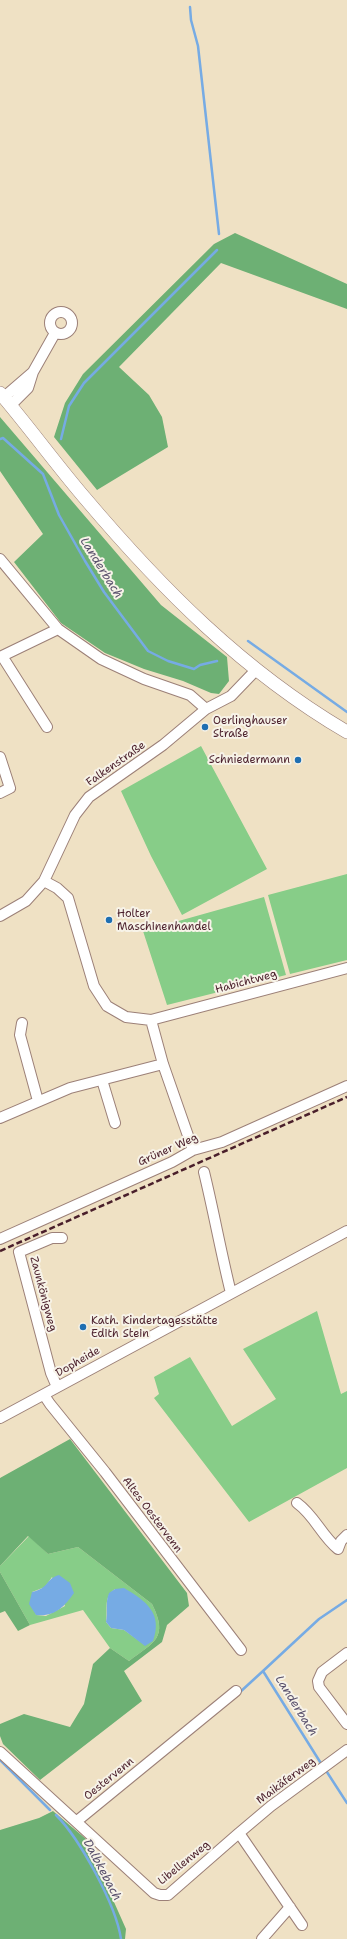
<!DOCTYPE html>
<html>
<head>
<meta charset="utf-8">
<style>
  body { margin:0 }
  canvas { display:block; background:#efe1c4 }
</style>
</head>
<body>
<canvas width="347" height="1939"></canvas>
<script>
const ctx = document.querySelector('canvas').getContext('2d');
ctx.lineJoin = 'round';
function fill(path, color) { ctx.fillStyle = color; ctx.fill(path, 'evenodd'); }
function trace(path, color, width, dash) { ctx.strokeStyle = color; ctx.lineWidth = width; ctx.lineCap = dash ? 'butt' : 'round'; ctx.setLineDash(dash || []); ctx.stroke(path); }
function write(font, color, halo, rows, align = 'center') {
  ctx.font = font + ' "Shantell Sans",sans-serif'; ctx.lineWidth = 4; ctx.setLineDash([]); ctx.textBaseline = 'middle'; ctx.strokeStyle = halo; ctx.fillStyle = color; for (const [text, x, y, turn = 0] of rows) {
    ctx.save(); ctx.translate(x, y); ctx.rotate((+turn || 0) * Math.PI / 180); ctx.textAlign = isNaN(turn) ? turn : align; if (halo) ctx.strokeText(text, 0, 0); ctx.fillText(text, 0, 0); ctx.restore();
  }
}
fill(new Path2D(`
  M 201,746 L 267,869 L 182,915 L 151,856 L 121,791 Z
  M 347,874 L 347,960 L 290,974 L 268,895 Z
  M 264,897 L 286,975 L 167,1005 L 143,931 Z
  M 317,1311 L 341,1394 L 347,1391 L 347,1468 L 249,1522 L 154,1398 L 159,1394 L 154,1377 L 190,1357 L 232,1426 L 276,1399 L 243,1349 Z
  M 29,1536 L 48,1554 L 78,1547 L 152,1604 C 169,1638 154,1642 129,1661 L 110,1648 L 83,1610 L 30,1625 L 0,1572 L 0,1566 ZM 52,1577 L 65,1606 L 46,1616 L 36,1615 L 32,1592 L 45,1587 ZM 115,1589 L 145,1645 L 124,1630 L 111,1628 L 106,1622 C 108,1608 103,1597 115,1589 Z`), '#87cd88');
fill(new Path2D(`
  M 235,233 L 347,284 L 347,309 L 221,263 L 119,367 L 149,395 L 162,417 L 168,447 L 97,490 L 54,437 L 65,403 L 83,374 L 214,244 Z
  M 0,417 L 161,605 L 227,657 L 229,681 L 219,694 L 211,693 L 183,681 L 144,669 L 105,653 L 61,623 L 14,562 L 43,534 L 0,471 Z
  M 70,1439 L 187,1593 L 189,1606 L 167,1625 L 162,1642 L 124,1671 L 142,1701 L 40,1780 L 3,1744 L 0,1736 L 0,1724 L 24,1714 L 70,1727 L 84,1704 L 93,1664 L 110,1648 L 129,1661 C 154,1642 169,1638 152,1604 L 78,1547 L 48,1554 L 28,1536 L 0,1566 L 0,1478 Z
  M 0,1572 L 30,1625 L 18,1631 L 5,1611 L 0,1613 Z
  M 53,1811 L 86,1839 L 126,1929 L 125,1939 L 0,1939 L 0,1830 L 39,1818 Z`), '#6db074');
fill(new Path2D(`
  M 59,1575 L 70,1583 L 74,1593 C 64,1607 55,1617 36,1615 L 29,1604 L 32,1592 C 50,1588 45,1579 59,1575 Z
  M 124,1588 C 146,1601 163,1613 153,1641 L 145,1646 L 124,1630 L 111,1628 L 106,1622 C 108,1612 105,1603 109,1593 L 115,1589 Z`), '#76abe4');
trace(new Path2D(`
  M 190,7 L 191,20 L 198,46 L 219,234
  M 0,439 L 3,438 L 43,474 L 59,515 L 85,561 L 104,592 L 148,651 L 168,661 L 194,669 L 200,665 L 217,661
  M 61,439 L 69,406 L 84,383 L 217,250
  M 248,641 L 347,712
  M 239,1693 L 263,1671
  M 0,1760 L 50,1810
  M 322,1765 L 263,1671 L 319,1619 L 347,1600
  M 325,1769 L 347,1803
  M 56,1815 C 80,1839 116,1905 121,1939`), '#76abe4', 2.5);
const minor = new Path2D(`
  M50 323a11 11 0 1 1 22 0a11 11 0 1 1-22 0Z
  M 4,397 L 33,372
  M 11,405 L 28,388 L 33,372 L 55,333
  M 0,559 L 58,629 L 101,659 L 144,679 L 190,695 L 206,709
  M 2,656 L 47,727
  M 0,657 L 58,629
  M 0,757 L 10,788 L 0,793
  M 44,881 L 57,888 L 68,898 L 94,986 L 107,1006 L 126,1017 L 151,1020 L 347,968
  M 0,916 L 26,901 L 44,881 L 75,815 L 89,797 L 163,745 L 206,709 L 231,696 L 256,670
  M 151,1020 L 163,1064 L 193,1150
  M 22,1023 L 20,1035 L 38,1101
  M 102,1080 L 115,1123
  M 0,1118 L 70,1088 L 163,1064
  M 204,1172 C 214,1213 221,1253 231,1293
  M 0,1239 L 172,1162 L 193,1150 L 222,1142 L 347,1086
  M 57,1387 L 51,1373 L 19,1252 L 52,1238 L 62,1238
  M 44,1395 L 50,1404 L 105,1472 L 241,1650
  M 0,1418 L 347,1231
  M 297,1503 C 315,1516 321,1535 338,1549 L 341,1541 L 347,1535
  M 347,1653 L 322,1672 L 318,1681 L 319,1687 L 347,1724
  M 0,1752 L 154,1893 L 160,1895 L 168,1895 L 239,1833 L 302,1925
  M 77,1821 L 236,1691
  M 239,1833 L 271,1806 L 347,1750
  M 262,1939 L 290,1907`);
const major = new Path2D(`
  M 0,393 C 29,427 55,463 84,497 C 161,588 243,671 347,732`);
trace(minor, '#9c8078', 12);
trace(major, '#9c8078', 14);
trace(minor, '#fff', 10);
trace(major, '#fff', 13);
trace(new Path2D(`
  M 0,1251 L 347,1097`), '#4a1f2b', 2.5, [6, 3]);
for (const [x, y, r, color] of [
  [205,727,4,"#1f6fb2"],
  [298,760,4,"#1f6fb2"],
  [109,920,4,"#1f6fb2"],
  [83,1327,4,"#1f6fb2"]
]) { const dot = new Path2D(); dot.arc(x, y, r, 0, 2 * Math.PI); ctx.fillStyle = color; ctx.fill(dot); trace(dot, '#f7f3e8', 1.5); }
write('11px', '#4a1f2b', '#f7f3e8', [
  ["Oerlinghauser",213,721],
  ["Straße",213,734],
  ["Schniedermann",290,760,"right"],
  ["Holter",117,914],
  ["Maschinenhandel",117,927],
  ["Kath. Kindertagesstätte",91,1321],
  ["Edith Stein",91,1334]
], 'left');
write('11px', '#4a1f2b', '#f7f3e8', [
  ["Falkenstraße",116,764,-35],
  ["Habichtweg",246,982,-15],
  ["Grüner Weg",168,1150,-24],
  ["Zaunkönigweg",43,1294,75],
  ["Dopheide",78,1362,-30],
  ["Altes Oestervenn",152,1515,53],
  ["Oestervenn",109,1779,-39],
  ["Maikäferweg",286,1781,-37],
  ["Libellenweg",184,1863,-39]
]);
write('italic 12px', '#59506c', '#f7f3e8', [
  ["Landerbach",101,568,58],
  ["Landerbach",296,1706,58],
  ["Dalbkebach",102,1870,62]
]);
</script>
</body>
</html>
